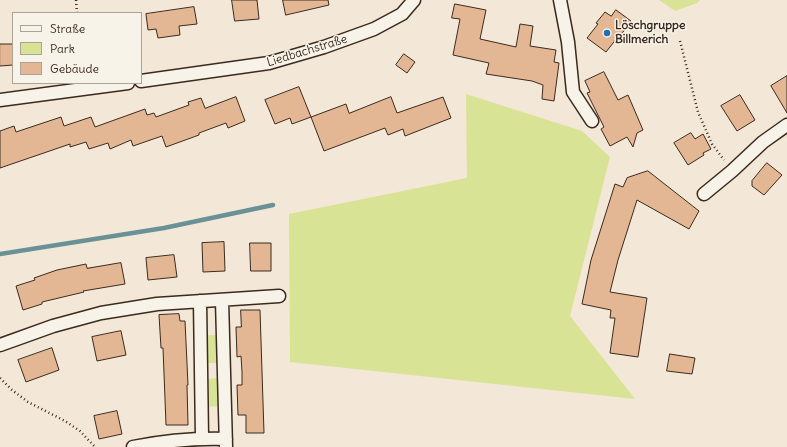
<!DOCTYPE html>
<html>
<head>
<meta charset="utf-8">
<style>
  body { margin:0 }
  #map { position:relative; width:787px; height:447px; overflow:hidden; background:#f3e7d7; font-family:Delius,sans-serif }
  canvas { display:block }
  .legend { position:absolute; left:12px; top:12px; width:130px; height:72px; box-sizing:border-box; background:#f7f3e8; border:1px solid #aca397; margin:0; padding:5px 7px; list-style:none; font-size:12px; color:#3b2a1e }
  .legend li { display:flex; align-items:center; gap:8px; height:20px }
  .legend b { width:20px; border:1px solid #aca397 }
</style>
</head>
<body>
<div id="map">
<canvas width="787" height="447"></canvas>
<ul class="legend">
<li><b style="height:5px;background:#f7f3e8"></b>Straße</li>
<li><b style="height:11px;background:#d8e396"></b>Park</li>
<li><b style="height:11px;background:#e4b794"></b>Gebäude</li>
</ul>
</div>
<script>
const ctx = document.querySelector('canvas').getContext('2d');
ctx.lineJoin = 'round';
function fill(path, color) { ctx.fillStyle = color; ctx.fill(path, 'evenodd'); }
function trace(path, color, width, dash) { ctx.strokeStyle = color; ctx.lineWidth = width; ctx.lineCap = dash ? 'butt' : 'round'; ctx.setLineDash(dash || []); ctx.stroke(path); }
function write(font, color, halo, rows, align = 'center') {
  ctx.font = font + ' Delius,sans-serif'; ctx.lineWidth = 3; ctx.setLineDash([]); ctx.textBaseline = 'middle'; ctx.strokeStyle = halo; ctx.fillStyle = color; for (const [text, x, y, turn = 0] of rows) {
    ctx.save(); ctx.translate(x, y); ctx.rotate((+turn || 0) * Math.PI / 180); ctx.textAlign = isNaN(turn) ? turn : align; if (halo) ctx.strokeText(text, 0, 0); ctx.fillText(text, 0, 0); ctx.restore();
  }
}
fill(new Path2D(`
  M 659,0 L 700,0 L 697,3 L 675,11 Z
  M 466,94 L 582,131 L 610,157 L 570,316 L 635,399 L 290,362 L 289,214 L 467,178 Z
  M 206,335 L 217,335 L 217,363 L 207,363 Z
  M 218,378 L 219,406 L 208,407 L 207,379 Z`), '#d8e396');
trace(new Path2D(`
  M 0,254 L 164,228 L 273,205`), '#6a9296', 4.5);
const building = new Path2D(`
  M 232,0 L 257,0 L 259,19 L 235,21 Z
  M 283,0 L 328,0 L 329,5 L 286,15 Z
  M 455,4 L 486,10 L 480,39 L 516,47 L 520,24 L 533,26 L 530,46 L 556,50 L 554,62 L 559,63 L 554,101 L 542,99 L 543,85 L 532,81 L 486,74 L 489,63 L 453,55 L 460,19 L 452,18 Z
  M 194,7 L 197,24 L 179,26 L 180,35 L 158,38 L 156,29 L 148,30 L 146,14 Z
  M 616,10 L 631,21 L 618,39 L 617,38 L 606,52 L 587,38 L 598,24 L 596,23 L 605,12 L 611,16 Z
  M 0,44 L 13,44 L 13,65 L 0,66 Z
  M 404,54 L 415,62 L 407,73 L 396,65 Z
  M 604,72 L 618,100 L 628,95 L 643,130 L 637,133 L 633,147 L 627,137 L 610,146 L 601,129 L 604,127 L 587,93 L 590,92 L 585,81 Z
  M 787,76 L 787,113 L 771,86 Z
  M 299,87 L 311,117 L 292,124 L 290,118 L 275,124 L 265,100 Z
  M 740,95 L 755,120 L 737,131 L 721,106 Z
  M 236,97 L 245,121 L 228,128 L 226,123 L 199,133 L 199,135 L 166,147 L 162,136 L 133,146 L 131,140 L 110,149 L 108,143 L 89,149 L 86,142 L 70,147 L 70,144 L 0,168 L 0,131 L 14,126 L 16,132 L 61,117 L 64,126 L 91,117 L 95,127 L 145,109 L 147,115 L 154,113 L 156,117 L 189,105 L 188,102 L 201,98 L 205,108 Z
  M 391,97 L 397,113 L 443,97 L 451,118 L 405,136 L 403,129 L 388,135 L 385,128 L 324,151 L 311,117 L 346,104 L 349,113 Z
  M 691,133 L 695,139 L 703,134 L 711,149 L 703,153 L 704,155 L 688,165 L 674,143 Z
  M 767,163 L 782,175 L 764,195 L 752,186 L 752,181 Z
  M 648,171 L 699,211 L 689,229 L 637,200 L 618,260 L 610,292 L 647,298 L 638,357 L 610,353 L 615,318 L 610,318 L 611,310 L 582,304 L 591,260 L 615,184 L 623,187 L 627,178 Z
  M 224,242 L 225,271 L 203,272 L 202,243 Z
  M 250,243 L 271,243 L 271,271 L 251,271 Z
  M 174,255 L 177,277 L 148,280 L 146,258 Z
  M 121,263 L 125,284 L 83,291 L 84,292 L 42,302 L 42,304 L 23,310 L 16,286 L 35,280 L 34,278 L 57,270 L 86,264 L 87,268 Z
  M 241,310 L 260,310 L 264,433 L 246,433 L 246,415 L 238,415 L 237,385 L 242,385 L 242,372 L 241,356 L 237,357 L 236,327 L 241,327 Z
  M 179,314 L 180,321 L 185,321 L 188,385 L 187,385 L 188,425 L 166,425 L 163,348 L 161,348 L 159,315 Z
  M 121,331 L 126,355 L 97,361 L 92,337 Z
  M 52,348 L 59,370 L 26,382 L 18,360 Z
  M 670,354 L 695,358 L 692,374 L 667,371 Z
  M 117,411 L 122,434 L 99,439 L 94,416 Z`);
fill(building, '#e4b794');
trace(building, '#3b2a1e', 1);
const street = new Path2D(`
  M 560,0 L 568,42 L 573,92 L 592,121
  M 141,81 L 269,63 L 324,47 L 374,29 L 402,14 L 414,0
  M 0,100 L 128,83
  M 704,194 L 732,171 L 763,142 L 787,125
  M 222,300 L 226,447
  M 200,301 L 202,438
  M 0,345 L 53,326 L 101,313 L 157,304 L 279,296
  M 133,447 C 164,441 194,438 226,439`);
trace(street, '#3b2a1e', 15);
trace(new Path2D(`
  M 76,0 L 77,13
  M 680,41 L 698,112 L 712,144 L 724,160
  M 0,378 L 12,390 L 28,402 L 65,421 L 80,431 L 95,447`), '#3b2a1e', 2.5, [1, 3]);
trace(street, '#f7f3e8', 12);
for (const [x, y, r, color] of [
  [607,33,4,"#1f6fb2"]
]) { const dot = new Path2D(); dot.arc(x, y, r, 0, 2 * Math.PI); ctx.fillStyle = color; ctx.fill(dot); trace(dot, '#f7f3e8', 1.5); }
write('bold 12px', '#3b2a1e', '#f7f3e8', [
  ["Löschgruppe",615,26],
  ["Billmerich",615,40]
], 'left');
write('12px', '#3b2a1e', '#f7f3e8', [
  ["Liedbachstraße",307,51,-17]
]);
</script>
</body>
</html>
